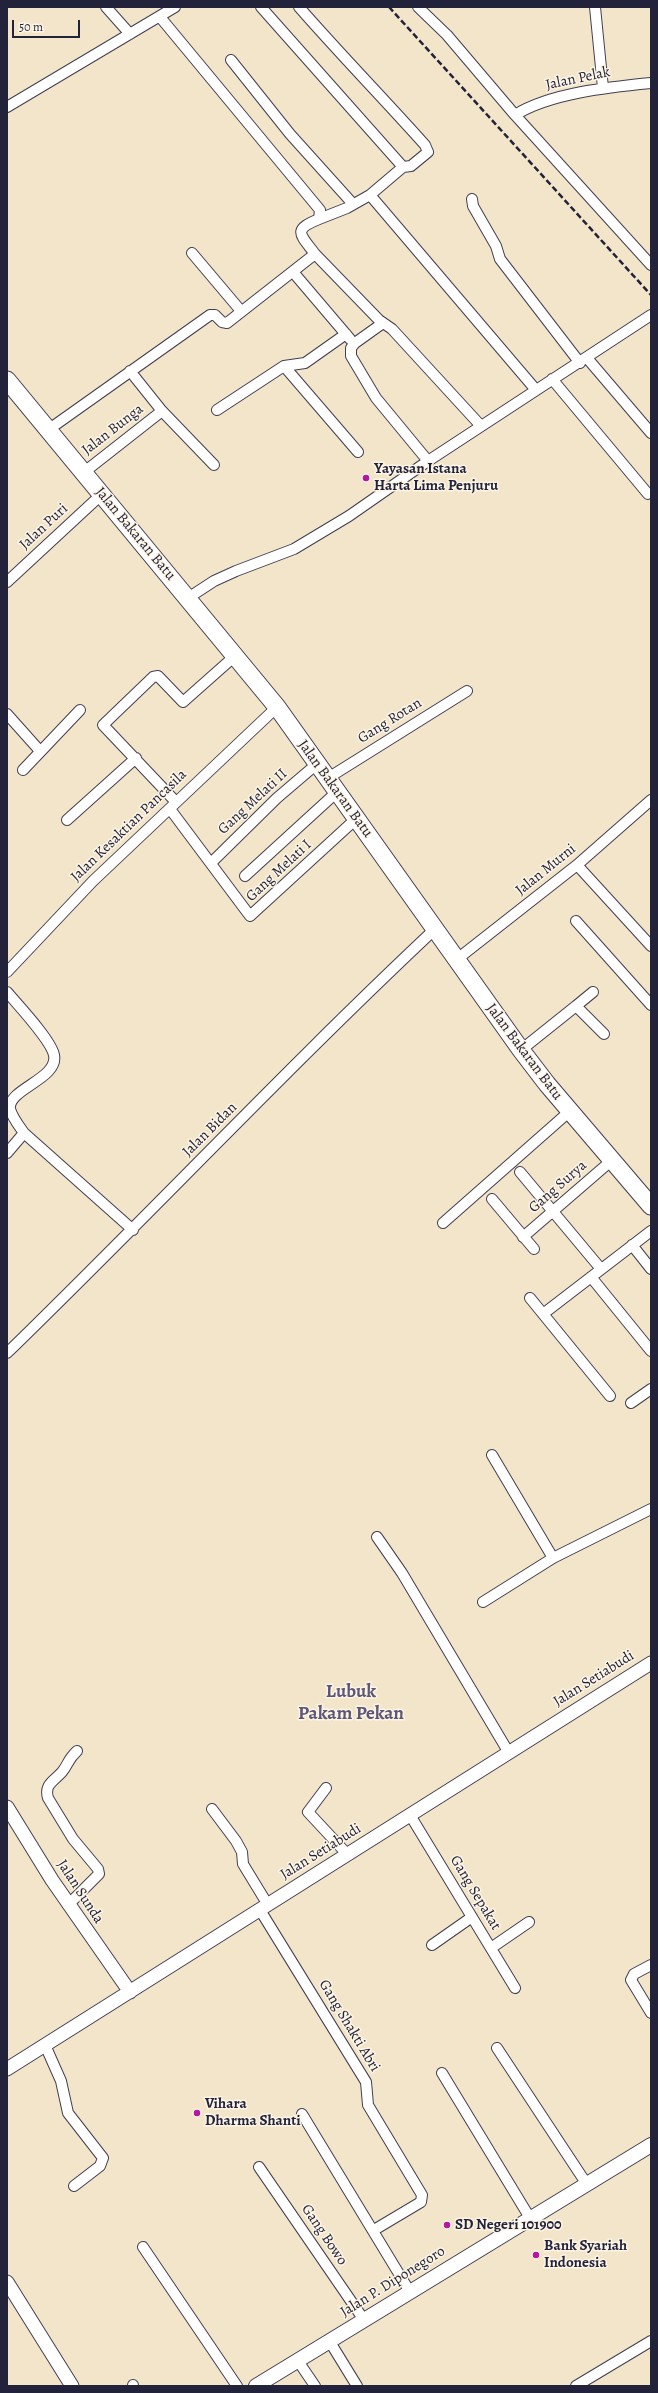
<!DOCTYPE html>
<html>
<head>
<meta charset="utf-8">
<style>
  body { margin:0 }
  #map { position:relative; width:658px; height:2393px; overflow:hidden; background:#f3e5c9; font-family:Alegreya,serif }
  canvas { display:block }
  .frame { position:absolute; inset:0; border:8px solid #22223b; pointer-events:none }
  .scale { position:absolute; left:12px; top:20px; width:68px; height:18px; box-sizing:border-box; border:2px solid #22223b; border-top:0; padding-left:5px; font-size:12px; line-height:14px; white-space:nowrap; color:#22223b; -webkit-text-stroke:3px #fcf5e5; paint-order:stroke }
</style>
</head>
<body>
<div id="map">
<canvas width="658" height="2393"></canvas>
<div class="frame"></div>
<div class="scale">50 m</div>
</div>
<script>
const ctx = document.querySelector('canvas').getContext('2d');
ctx.lineJoin = 'round';
function trace(path, color, width, dash) { ctx.strokeStyle = color; ctx.lineWidth = width; ctx.lineCap = dash ? 'butt' : 'round'; ctx.setLineDash(dash || []); ctx.stroke(path); }
function write(font, color, halo, rows, align = 'center') {
  ctx.font = font + ' Alegreya,serif'; ctx.lineWidth = 3; ctx.setLineDash([]); ctx.textBaseline = 'middle'; ctx.strokeStyle = halo; ctx.fillStyle = color; for (const [text, x, y, turn = 0] of rows) {
    ctx.save(); ctx.translate(x, y); ctx.rotate((+turn || 0) * Math.PI / 180); ctx.textAlign = isNaN(turn) ? turn : align; if (halo) ctx.strokeText(text, 0, 0); ctx.fillText(text, 0, 0); ctx.restore();
  }
}
const minor = new Path2D(`
  M 106,7 L 130,34
  M 261,7 L 403,167
  M 299,7 C 340,54 384,99 425,145 L 428,152 L 411,166 L 403,167 L 370,195 L 347,208 L 319,219
  M 418,7 L 447,35 L 515,115 L 651,265
  M 595,7 L 603,88
  M 231,60 L 290,134 L 353,204
  M 7,107 L 175,7
  M 515,115 C 550,93 610,87 651,83
  M 370,195 L 536,390
  M 472,199 L 473,206 L 496,246 L 500,259 L 580,363
  M 192,253 L 241,311
  M 315,254 L 379,320 L 392,329 L 481,426
  M 293,272 L 350,339
  M 383,323 L 355,343 L 351,348 L 351,356 L 376,398 L 428,461
  M 587,358 L 651,433
  M 284,366 L 358,452
  M 130,371 L 162,411 L 214,465
  M 552,379 L 648,494
  M 217,410 L 284,366 L 305,363 L 346,334
  M 48,430 L 210,315 L 215,315 L 222,322 L 227,323 L 315,254 C 300,234 292,230 319,219 L 320,210 L 160,17
  M 83,473 L 162,411
  M 7,582 L 102,494
  M 188,598 L 214,581 L 236,571 L 294,549 L 349,516 L 428,461 L 651,315
  M 7,714 L 40,751
  M 23,770 L 80,710
  M 328,778 L 467,691
  M 176,802 L 103,725 L 153,677 L 158,676 L 183,702 L 236,655
  M 170,809 L 250,916 L 357,818
  M 67,820 L 136,758
  M 211,863 L 277,798 L 318,763
  M 577,865 L 651,946
  M 245,876 L 338,791
  M 576,921 L 651,1005
  M 456,960 L 577,865 L 651,800
  M 7,972 L 93,881 L 277,707
  M 7,992 C 18,1005 51,1040 54,1055 C 59,1079 7,1089 10,1109 C 12,1117 19,1126 24,1133
  M 576,1006 L 593,992
  M 521,1050 L 576,1006 L 604,1034
  M 7,1153 L 24,1133 L 133,1230
  M 520,1172 L 601,1269
  M 492,1199 L 534,1249
  M 443,1223 L 570,1111
  M 523,1237 L 611,1161
  M 632,1245 L 651,1269
  M 591,1277 L 651,1351
  M 530,1298 L 610,1396
  M 543,1314 L 651,1231
  M 7,1353 C 151,1213 289,1066 435,929
  M 631,1403 L 651,1389
  M 492,1455 L 553,1558
  M 377,1537 L 402,1573 L 509,1753
  M 483,1602 L 553,1558 L 651,1509
  M 326,1788 L 308,1812 L 347,1854
  M 212,1809 L 236,1841 L 242,1852 L 243,1864 L 268,1905
  M 410,1815 L 515,1988
  M 68,1905 L 99,1874 L 98,1869 L 73,1839 L 48,1798 C 44,1784 54,1781 62,1772 C 68,1765 68,1759 77,1751
  M 260,1910 L 366,2082 L 368,2105 L 422,2195 L 421,2202 L 374,2230
  M 432,1945 L 472,1917
  M 491,1948 L 529,1922
  M 651,1965 L 634,1974 L 631,1980 L 651,2013
  M 45,2045 L 61,2081 L 68,2113 L 103,2158 L 100,2166 L 74,2186
  M 497,2048 L 586,2183
  M 442,2073 L 530,2218
  M 302,2114 L 410,2292
  M 259,2167 L 364,2320
  M 143,2247 L 237,2386
  M 330,2342 L 357,2386
  M 298,2361 L 315,2386
  M 133,2385 L 133,2386
  M 576,2386 L 651,2341`);
const tertiary = new Path2D(`
  M 7,1807 L 52,1880 L 130,1992
  M 7,2069 L 651,1663
  M 7,2282 L 72,2386`);
const secondary = new Path2D(`
  M 256,2386 L 651,2145`);
const trunk = new Path2D(`
  M 7,380 L 277,707 L 521,1050 L 547,1084 L 651,1206`);
trace(minor, '#413f50', 12);
trace(tertiary, '#413f50', 15);
trace(secondary, '#413f50', 16);
trace(trunk, '#413f50', 19);
trace(minor, '#fff', 10);
trace(tertiary, '#fff', 13);
trace(secondary, '#fff', 14);
trace(trunk, '#fff', 17);
trace(new Path2D(`
  M 389,7 L 651,295`), '#22223b', 2.5, [6, 3]);
for (const [x, y, r, color] of [
  [366,478,4,"#b5179e"],
  [197,2113,4,"#b5179e"],
  [447,2225,4,"#b5179e"],
  [536,2255,4,"#b5179e"]
]) { const dot = new Path2D(); dot.arc(x, y, r, 0, 2 * Math.PI); ctx.fillStyle = color; ctx.fill(dot); trace(dot, '#fcf5e5', 1.5); }
write('15px', '#22223b', '#fcf5e5', [
  ["Jalan Pelak",578,79,-12],
  ["Jalan Bunga",113,430,-38],
  ["Jalan Puri",44,527,-43],
  ["Jalan Bakaran Batu",135,534,50],
  ["Gang Rotan",390,721,-32],
  ["Jalan Bakaran Batu",335,789,54],
  ["Gang Melati II",253,802,-43],
  ["Jalan Kesaktian Pancasila",129,826,-44],
  ["Jalan Murni",546,870,-39],
  ["Gang Melati I",279,871,-43],
  ["Jalan Bakaran Batu",524,1052,53],
  ["Jalan Bidan",210,1130,-45],
  ["Gang Surya",558,1187,-41],
  ["Jalan Setiabudi",594,1679,-32],
  ["Jalan Setiabudi",321,1852,-32],
  ["Jalan Sunda",80,1892,57],
  ["Gang Sepakat",475,1893,59],
  ["Gang Shakti Abri",349,2026,59],
  ["Gang Bowo",324,2235,56],
  ["Jalan P. Diponegoro",393,2282,-32]
]);
write('bold 15px', '#22223b', '#fcf5e5', [
  ["Yayasan Istana",374,469],
  ["Harta Lima Penjuru",374,486],
  ["Vihara",205,2104],
  ["Dharma Shanti",205,2121],
  ["SD Negeri 101900",455,2225],
  ["Bank Syariah",544,2246],
  ["Indonesia",544,2263]
], 'left');
write('bold 19px', '#5e5676', '#fcf5e5', [
  ["Lubuk",351,1692],
  ["Pakam Pekan",351,1714]
]);
</script>
</body>
</html>
